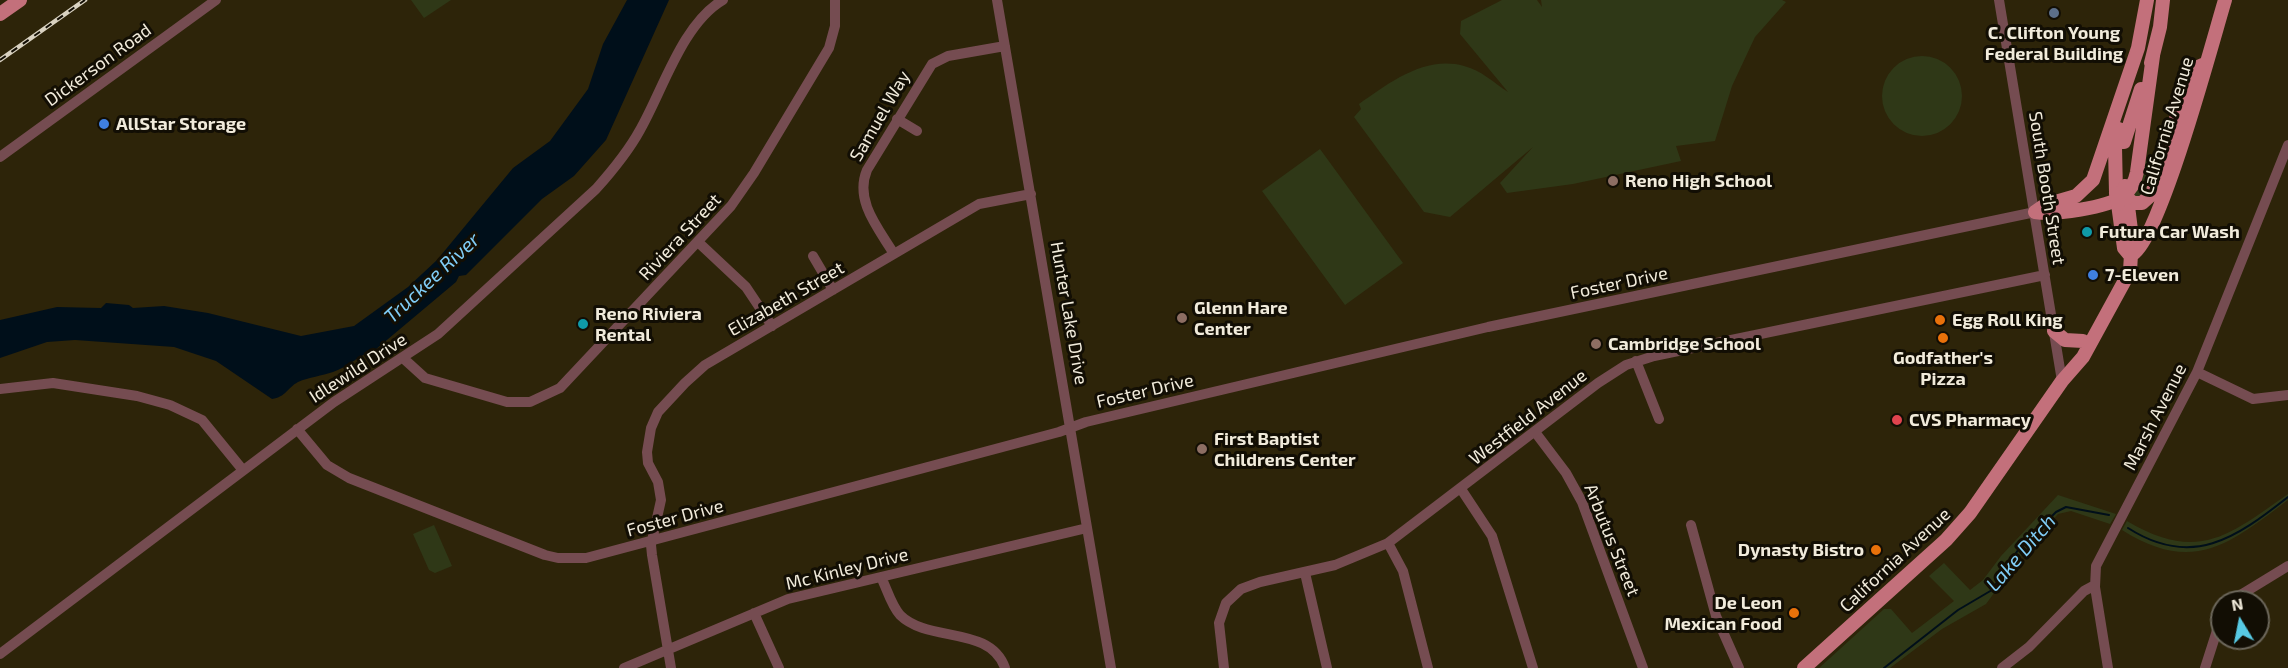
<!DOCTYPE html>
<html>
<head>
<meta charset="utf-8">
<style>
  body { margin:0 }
  #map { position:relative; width:2288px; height:668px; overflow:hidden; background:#2d2409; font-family:"Exo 2",sans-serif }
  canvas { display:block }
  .north { position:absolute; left:2210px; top:590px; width:60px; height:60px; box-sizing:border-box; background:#120e04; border:2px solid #6b665a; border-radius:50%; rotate:350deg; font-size:16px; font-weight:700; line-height:24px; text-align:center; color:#f1ebdb }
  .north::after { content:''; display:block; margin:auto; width:21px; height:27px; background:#57c9e3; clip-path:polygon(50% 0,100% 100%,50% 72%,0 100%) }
</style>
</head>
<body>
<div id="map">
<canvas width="2288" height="668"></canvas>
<div class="north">N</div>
</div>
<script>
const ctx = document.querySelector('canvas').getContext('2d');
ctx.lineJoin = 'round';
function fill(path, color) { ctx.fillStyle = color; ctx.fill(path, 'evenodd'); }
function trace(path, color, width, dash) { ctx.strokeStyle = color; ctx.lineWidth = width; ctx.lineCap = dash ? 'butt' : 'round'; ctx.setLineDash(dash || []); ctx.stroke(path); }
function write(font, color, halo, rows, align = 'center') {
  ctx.font = font + ' "Exo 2",sans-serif'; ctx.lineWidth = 6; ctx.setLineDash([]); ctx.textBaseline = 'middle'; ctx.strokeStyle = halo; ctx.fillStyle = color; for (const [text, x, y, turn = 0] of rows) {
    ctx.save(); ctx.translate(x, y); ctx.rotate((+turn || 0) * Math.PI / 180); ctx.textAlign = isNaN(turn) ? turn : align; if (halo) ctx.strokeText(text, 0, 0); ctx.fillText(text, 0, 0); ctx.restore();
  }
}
fill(new Path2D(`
  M 411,0 L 451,0 L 424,18 Z
  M 1502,0 L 1537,0 L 1542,7 L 1541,0 L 1782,0 L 1786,2 L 1755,37 L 1732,86 L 1715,141 L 1676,146 L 1681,161 L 1573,184 L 1507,193 L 1500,183 L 1533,147 L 1450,217 L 1424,212 L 1354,117 L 1361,109 L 1359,104 C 1389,83 1425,55 1464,66 C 1481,70 1494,83 1508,92 L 1460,34 L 1461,21 Z
  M1882 96a40 40 0 1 1 80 0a40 40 0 1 1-80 0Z
  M 1320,149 L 1403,263 L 1345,305 L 1262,191 Z
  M 2142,159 L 2156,163 L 2144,197 L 2133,196 Z
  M 2288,494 L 2288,500 C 2230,544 2193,575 2122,530 L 2127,521 C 2198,563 2228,536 2288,494 Z
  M 2058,495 L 2116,514 L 2110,524 L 2071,511 L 2058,514 L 2022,555 L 1986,604 L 1942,629 L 1890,668 L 1819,668 L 1884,609 L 1891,609 L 1912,633 L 1954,601 L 1929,576 L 1944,563 L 1970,590 L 1983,580 L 2001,556 Z
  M 434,525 L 452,566 L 435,573 L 429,570 L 413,534 Z`), '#2f3817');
fill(new Path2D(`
  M 627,0 L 669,0 L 606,140 L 574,176 L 542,199 L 466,275 L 459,276 L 456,282 L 375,350 C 359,355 348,367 333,372 C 322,376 309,377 298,382 C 287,388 286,397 272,399 L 216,361 L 174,347 L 75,340 L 47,342 L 0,358 L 0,320 L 57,307 L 101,308 L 106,303 L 129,305 L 133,308 L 164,306 L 208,313 L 301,336 L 354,326 L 408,287 L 437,260 L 513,168 L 550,141 L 588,89 L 603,44 Z`), '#000f1a');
trace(new Path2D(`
  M 2128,528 C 2192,569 2236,538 2288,497
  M 1884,668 L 1958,610 L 1992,590 L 2018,550 L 2056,512 L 2066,507 L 2109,515`), '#000f1a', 2);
trace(new Path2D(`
  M 997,0 L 1111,668
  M 1999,0 L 2062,381
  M 897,119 L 917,131
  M 0,157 L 216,0
  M 698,242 L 746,287 L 772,326
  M 894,254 C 879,229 854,201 867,170 L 932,64 L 948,56 L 1005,46
  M 813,256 L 833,290
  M 403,358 L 425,378 L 507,402 L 530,402 L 560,388 L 731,206 L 754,173 L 829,48 L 835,26 L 835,0
  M 1636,361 L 1659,419
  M 2197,372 L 2253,399 L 2288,395
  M 0,389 L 53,383 L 137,396 L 170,405 L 202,420 L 242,469
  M 297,429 L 327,465 L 349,478 L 545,555 L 558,558 L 586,558 L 1059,432 L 1086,422 L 1488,327 L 2035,212
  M 1535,432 L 1566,473 L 1582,502 L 1643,668
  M 1461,489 L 1492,536 L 1533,668
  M 1691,525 L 1716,616 L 1739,668
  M 1388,543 L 1403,571 L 1428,668
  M 1305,573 L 1327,668
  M 881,577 C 887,589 891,605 900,615 C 928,643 990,625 1005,668
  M 2229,602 L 2288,566
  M 754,613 L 779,668
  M 0,654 L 334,402 L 438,334 L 596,189 C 613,170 628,152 640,130 C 663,90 682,24 723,0
  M 624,668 L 788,599 L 1087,528
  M 671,668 L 652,555 L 651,545 L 661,500 L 658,482 L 648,463 L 647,452 L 651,428 L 658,412 L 685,383 L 705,365 L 979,204 L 1031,194
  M 1224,668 L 1219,623 L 1226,603 L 1241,589 L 1260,582 L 1335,565 L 1388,543 L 1598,383 L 1626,365 L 1654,356 L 2045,275
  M 2002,668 L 2029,647 L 2084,591 L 2095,585
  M 2108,668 L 2095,587 L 2096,566 L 2197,372 L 2288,145
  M 2205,668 L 2222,615`), '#754c51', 10);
trace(new Path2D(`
  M 0,14 L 20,0
  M 2151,63 L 2160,27 L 2163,0
  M 2124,142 L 2141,89
  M 2116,193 L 2115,147 L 2119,129
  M 2127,198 L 2133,203 L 2142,203 L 2152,194 L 2190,75 L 2196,68 L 2205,64
  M 2118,204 L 2124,248 L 2129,254
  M 2035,212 L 2045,205 L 2076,196 L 2093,180 L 2138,48 L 2147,0
  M 2035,212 C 2055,215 2107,208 2123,196 C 2131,190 2135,182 2137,172 L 2153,56
  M 2131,255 C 2159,244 2213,39 2225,0
  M 2054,331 L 2065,340 L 2083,341
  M 1804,668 L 1946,540 L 1970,513 L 2062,381 L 2083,357 L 2130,271 L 2132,238 L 2127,198`), '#c3707b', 14);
const rail = new Path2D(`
  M 0,60 L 85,0`);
trace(rail, '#d9d2c1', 4.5);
trace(rail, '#120e04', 2, [7]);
trace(new Path2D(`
  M 2125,186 L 2127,198
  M 2116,193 L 2118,204`), '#c3707b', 14);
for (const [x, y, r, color] of [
  [2054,13,6,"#5c6f8a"],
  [104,124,6,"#3f7fe0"],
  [1613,181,6,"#8d6e63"],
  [2087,232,6,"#0f9aa8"],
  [2093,275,6,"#3f7fe0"],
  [1182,318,6,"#8d6e63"],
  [1940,320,6,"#e8710a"],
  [583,324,6,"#0f9aa8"],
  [1943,338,6,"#e8710a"],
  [1596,344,6,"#8d6e63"],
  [1897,420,6,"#e0444e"],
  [1202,449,6,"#8d6e63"],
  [1876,550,6,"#e8710a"],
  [1794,613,6,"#e8710a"]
]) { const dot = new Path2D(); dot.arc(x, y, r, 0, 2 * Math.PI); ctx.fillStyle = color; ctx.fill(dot); trace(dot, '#120e04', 2); }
write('bold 18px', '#f1ebdb', '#120e04', [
  ["C. Clifton Young",2054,33,"center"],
  ["Federal Building",2054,54,"center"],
  ["AllStar Storage",116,124],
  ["Reno High School",1625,181],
  ["Futura Car Wash",2099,232],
  ["7-Eleven",2105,275],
  ["Glenn Hare",1194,308],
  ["Center",1194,329],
  ["Reno Riviera",595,314],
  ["Rental",595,335],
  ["Egg Roll King",1952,320],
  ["Cambridge School",1608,344],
  ["Godfather's",1943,358,"center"],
  ["Pizza",1943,379,"center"],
  ["CVS Pharmacy",1909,420],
  ["First Baptist",1214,439],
  ["Childrens Center",1214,460],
  ["Dynasty Bistro",1864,550,"right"],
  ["De Leon",1782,603,"right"],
  ["Mexican Food",1782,624,"right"]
], 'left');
write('18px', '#f1ebdb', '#120e04', [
  ["Dickerson Road",98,65,-36],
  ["Samuel Way",880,116,-60],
  ["California Avenue",2167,126,-73],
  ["South Booth Street",2047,188,81],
  ["Riviera Street",680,237,-47],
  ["Foster Drive",1619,283,-12],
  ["Elizabeth Street",786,299,-30],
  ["Hunter Lake Drive",1069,313,80],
  ["Idlewild Drive",358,368,-33],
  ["Foster Drive",1145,391,-13],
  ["Westfield Avenue",1528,417,-38],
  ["Marsh Avenue",2155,417,-63],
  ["Foster Drive",675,518,-15],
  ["Arbutus Street",1612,540,68],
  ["California Avenue",1895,560,-43],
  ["Mc Kinley Drive",847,569,-14]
]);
write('italic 20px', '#80cdf6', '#120e04', [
  ["Truckee River",432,278,-43],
  ["Lake Ditch",2021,553,-49]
]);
</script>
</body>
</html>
